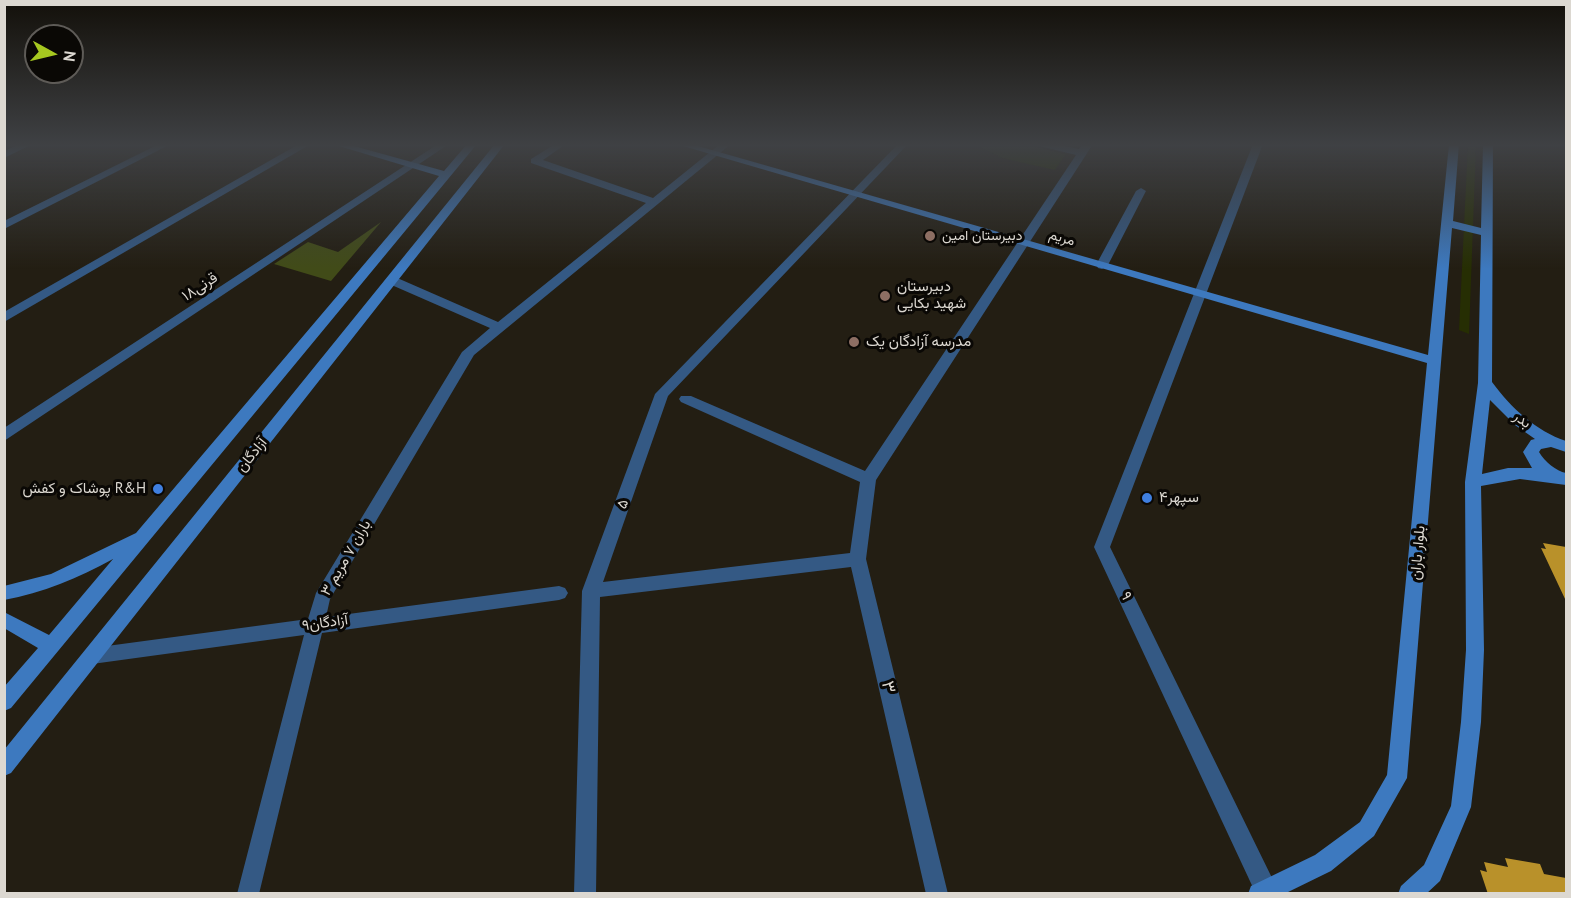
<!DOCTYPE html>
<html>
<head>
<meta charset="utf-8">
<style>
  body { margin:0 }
  #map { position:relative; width:1571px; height:898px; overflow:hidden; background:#231e13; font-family:"PT Sans",sans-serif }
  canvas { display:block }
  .frame { position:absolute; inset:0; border:6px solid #dcd8d1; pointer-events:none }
  .north { position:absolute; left:24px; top:24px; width:60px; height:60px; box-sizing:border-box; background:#0a0805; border:2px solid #5e5b57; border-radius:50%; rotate:98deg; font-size:16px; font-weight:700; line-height:24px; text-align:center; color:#dcd8d1 }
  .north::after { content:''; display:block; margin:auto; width:21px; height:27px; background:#a6c820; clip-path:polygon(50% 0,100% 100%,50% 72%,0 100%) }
</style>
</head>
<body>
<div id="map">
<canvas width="1571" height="898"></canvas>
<div class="frame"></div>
<div class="north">N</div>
</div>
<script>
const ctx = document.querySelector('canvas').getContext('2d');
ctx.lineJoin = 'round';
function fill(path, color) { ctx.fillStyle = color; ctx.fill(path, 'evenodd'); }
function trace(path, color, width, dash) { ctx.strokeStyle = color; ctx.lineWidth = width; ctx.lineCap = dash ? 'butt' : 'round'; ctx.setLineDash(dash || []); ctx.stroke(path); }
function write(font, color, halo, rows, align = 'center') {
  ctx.font = font + ' "PT Sans",Vazirmatn,sans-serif'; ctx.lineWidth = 6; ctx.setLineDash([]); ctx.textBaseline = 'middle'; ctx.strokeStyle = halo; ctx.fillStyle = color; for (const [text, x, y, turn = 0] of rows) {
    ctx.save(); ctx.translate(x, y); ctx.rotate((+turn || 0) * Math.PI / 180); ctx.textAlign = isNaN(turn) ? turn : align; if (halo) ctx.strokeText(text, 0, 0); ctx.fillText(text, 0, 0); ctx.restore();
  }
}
fill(new Path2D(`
  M 974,144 L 1024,144 L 1066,154 L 1055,170 L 1002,158 Z
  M 1468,144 L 1476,144 L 1469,334 L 1459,330 Z`), '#262e03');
fill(new Path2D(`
  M 381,222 L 331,281 L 274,264 L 308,242 L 338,252 Z`), '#414b18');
fill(new Path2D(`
  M 1543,543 L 1566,547 L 1566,601 L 1541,548 L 1546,549 Z
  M 1505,858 L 1540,864 L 1544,874 L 1566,878 L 1566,894 L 1488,894 L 1480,870 L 1487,872 L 1484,862 L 1508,867 Z`), '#b9912a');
fill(new Path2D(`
  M 20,144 L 33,144 L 4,158 L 4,151 Z
  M 159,144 L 171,144 L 4,229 L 4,221 Z
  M 299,144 L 311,144 L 4,322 L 4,312 Z
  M 438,144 L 449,144 L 4,441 L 4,428 Z
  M 555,144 L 566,144 L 543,160 L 653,198 L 720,144 L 731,144 L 474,355 L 330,599 L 326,617 L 559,586 L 565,588 L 568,593 L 565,598 L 559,600 L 322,633 L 259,894 L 237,894 L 304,635 L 92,664 L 86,662 L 83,656 L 86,650 L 92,648 L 308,619 L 316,593 L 462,352 L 490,328 L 387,283 L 387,277 L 395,277 L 498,322 L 646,203 L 531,163 L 531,159 Z
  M 898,144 L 908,144 L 668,396 L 603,582 L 850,553 L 860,482 L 681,402 L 679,399 L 681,396 L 691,396 L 865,471 L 1076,155 L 1039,146 L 1038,144 L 1055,144 L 1079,149 L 1083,144 L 1093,144 L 876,480 L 866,559 L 948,894 L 926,894 L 851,567 L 600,597 L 596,894 L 574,894 L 582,591 L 655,394 Z
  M 1253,144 L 1263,144 L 1110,547 L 1274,882 L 1277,890 L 1276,894 L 1256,894 L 1094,547 Z
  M 1141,188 L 1146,191 L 1108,265 L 1102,269 L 1098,268 L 1096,265 L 1136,191 Z`), '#345984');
fill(new Path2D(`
  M 332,144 L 347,144 L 444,171 L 467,144 L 477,144 L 11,708 L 4,711 L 4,687 L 38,648 L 4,628 L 4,612 L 49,635 L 113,559 C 78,578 43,593 4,600 L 4,586 L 51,574 L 136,533 L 439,176 Z
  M 495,144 L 505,144 L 11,773 L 4,776 L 4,750 Z
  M 676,144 L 691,144 L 1428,355 L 1449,144 L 1459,144 L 1453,221 L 1481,228 L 1483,144 L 1493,144 L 1492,382 C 1511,408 1536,431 1566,441 L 1566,452 L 1551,447 L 1541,449 L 1539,452 C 1545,462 1556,471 1566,473 L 1566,485 L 1520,479 L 1481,486 L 1484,650 L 1481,722 L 1471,807 L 1440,881 L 1426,894 L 1398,894 L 1401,886 L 1424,865 L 1451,806 L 1461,722 L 1466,650 L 1465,482 L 1478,383 L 1481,235 L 1452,228 L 1407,778 L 1374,836 L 1331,871 L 1284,894 L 1248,894 L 1251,886 L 1315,855 L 1360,822 L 1387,775 L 1427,363 ZM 1490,400 L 1515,425 L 1535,439 L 1531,440 L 1523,452 L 1532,468 L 1508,468 L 1482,474 Z`), '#3d79bf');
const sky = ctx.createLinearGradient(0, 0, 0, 269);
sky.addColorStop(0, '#13100a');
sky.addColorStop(0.54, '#3f4144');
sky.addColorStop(1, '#3f414400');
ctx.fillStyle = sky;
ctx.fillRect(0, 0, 1571, 269);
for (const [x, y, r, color] of [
  [930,236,6,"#8d6e63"],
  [885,296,6,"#8d6e63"],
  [854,342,6,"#8d6e63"],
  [158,489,6,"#3f7fe0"],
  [1147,498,6,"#3f7fe0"]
]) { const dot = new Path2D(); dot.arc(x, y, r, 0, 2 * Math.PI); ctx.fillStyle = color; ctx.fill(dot); trace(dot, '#0a0805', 2); }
write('14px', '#dcd8d1', '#0a0805', [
  ["دبیرستان امین",942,236]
], 'left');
write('14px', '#dcd8d1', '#0a0805', [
  ["مریم",1062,238,16]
]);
write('15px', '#dcd8d1', '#0a0805', [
  ["قرنی۱۸",200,287,-33],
  ["بدر",1522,420,37],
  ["آزادگان",252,455,-51],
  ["۵",623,504,-70],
  ["بلوار باران",1418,553,-85],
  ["باران ۷ مریم ۳",346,558,-60],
  ["۹",1126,596,65],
  ["آزادگان۹",325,623,-8]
]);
write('15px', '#dcd8d1', '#0a0805', [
  ["دبیرستان",897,287],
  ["شهید بکایی",897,304],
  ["مدرسه آزادگان یک",866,342],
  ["پوشاک و کفش R&H",146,489,"right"],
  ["سپهر۴",1159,498]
], 'left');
write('18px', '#dcd8d1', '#0a0805', [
  ["۳",888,687,77]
]);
</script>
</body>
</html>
